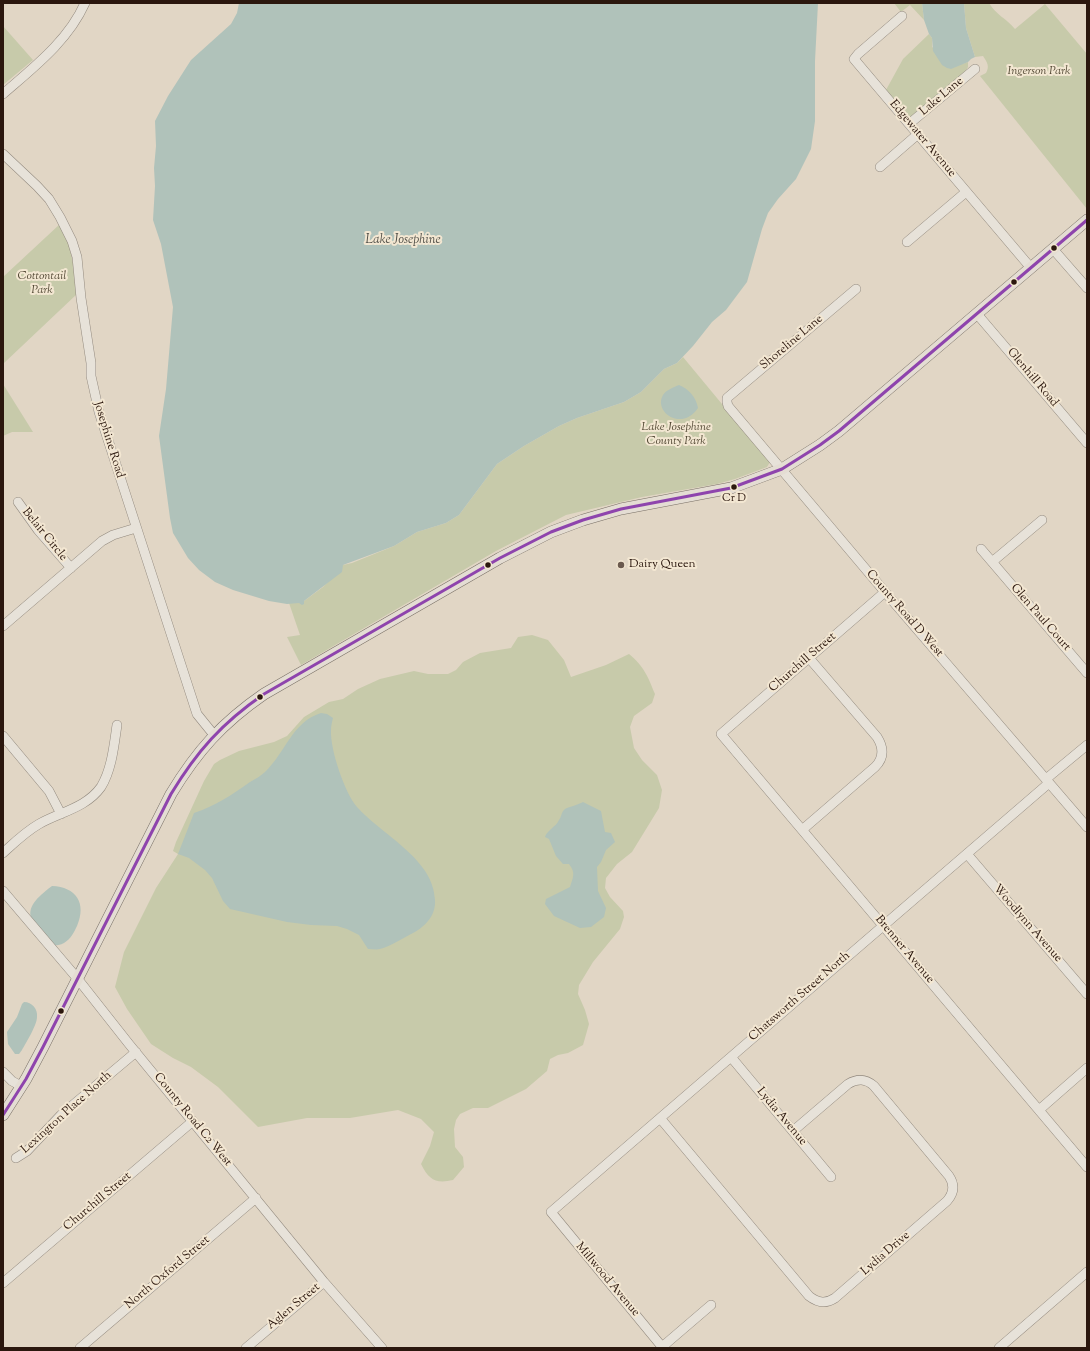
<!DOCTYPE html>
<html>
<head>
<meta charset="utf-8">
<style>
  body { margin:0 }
  #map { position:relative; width:1090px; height:1351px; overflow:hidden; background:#e1d6c5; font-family:"Sorts Mill Goudy",serif }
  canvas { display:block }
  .frame { position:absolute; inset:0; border:4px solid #2b170e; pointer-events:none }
</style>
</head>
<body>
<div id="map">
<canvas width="1090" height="1351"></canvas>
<div class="frame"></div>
</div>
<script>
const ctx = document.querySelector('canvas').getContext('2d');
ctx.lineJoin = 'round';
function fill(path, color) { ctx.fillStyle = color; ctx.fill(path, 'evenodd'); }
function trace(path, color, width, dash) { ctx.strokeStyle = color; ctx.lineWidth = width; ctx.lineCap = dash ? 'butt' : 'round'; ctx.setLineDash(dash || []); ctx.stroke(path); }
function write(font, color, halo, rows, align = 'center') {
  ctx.font = font + ' "Sorts Mill Goudy",serif'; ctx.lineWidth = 4; ctx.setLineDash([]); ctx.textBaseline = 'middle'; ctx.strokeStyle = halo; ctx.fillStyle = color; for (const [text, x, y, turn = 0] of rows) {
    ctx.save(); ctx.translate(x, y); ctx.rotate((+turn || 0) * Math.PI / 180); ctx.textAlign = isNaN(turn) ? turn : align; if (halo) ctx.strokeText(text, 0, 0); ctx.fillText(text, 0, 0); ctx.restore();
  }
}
fill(new Path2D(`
  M 894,3 L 922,3 L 924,20 L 910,5 L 901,12 Z
  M 964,3 L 989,3 C 996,15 1006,18 1015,29 L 1045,4 L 1087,54 L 1087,209 L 980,76 L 986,73 C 990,66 987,62 983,56 L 975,57 L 966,28 Z
  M 3,26 L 33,60 L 3,85 Z
  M 929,34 L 932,38 L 932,47 L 962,64 L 968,62 L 968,67 L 965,72 L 910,119 L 886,90 L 903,59 Z
  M 60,224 L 68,239 L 73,263 L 77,294 L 3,364 L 3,277 Z
  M 683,357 L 770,462 L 767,467 L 735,479 L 717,484 L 642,497 L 566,515 L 496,551 L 301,665 L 287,637 L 300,635 L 289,603 L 299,603 L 304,601 L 323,587 L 343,565 L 352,563 L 394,546 L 417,532 L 446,523 L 459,515 L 497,464 L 524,446 L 559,426 L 577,418 L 624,402 L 641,392 L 664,369 L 677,363 Z
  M 3,384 L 33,432 L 12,432 L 3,436 Z
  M 532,635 L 548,640 L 564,660 L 571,677 L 606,665 L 629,654 C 644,666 648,677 655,694 L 652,703 L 634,716 L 630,727 L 634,748 L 642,760 L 657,775 L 662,790 L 659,808 L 632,852 L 617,864 L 606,878 L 605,888 L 610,897 L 623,911 L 624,917 L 620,929 L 593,962 L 579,985 L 578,994 L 585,1010 L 589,1024 L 583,1045 L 568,1053 L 558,1055 L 550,1059 L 547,1071 L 526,1089 L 488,1108 L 473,1108 L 460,1114 L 456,1120 L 454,1129 L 455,1147 L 463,1157 L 464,1167 L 453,1180 C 436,1184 429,1180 421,1164 L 430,1146 L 434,1132 L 421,1119 L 398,1110 L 350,1118 L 307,1118 L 258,1127 L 218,1087 L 191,1067 L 173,1058 L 151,1044 L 127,1009 L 115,987 L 124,952 L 156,888 L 178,854 L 173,851 L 176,842 L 204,781 L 214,764 L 220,760 L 239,751 L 274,742 L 287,736 L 304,717 L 329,702 L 343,699 L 358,689 L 380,679 L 414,671 L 428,674 L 448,674 L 456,670 L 463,662 L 480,653 L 511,648 L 518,637 Z`), '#c7caaa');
fill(new Path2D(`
  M 239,3 L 818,3 L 815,61 L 815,121 L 811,149 L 796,179 L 778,199 L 768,213 L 762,229 L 747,282 L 726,310 L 712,322 L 693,346 L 677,363 L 664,369 L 641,392 L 624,402 L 577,418 L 559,426 L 524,446 L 497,464 L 459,515 L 446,523 L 417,532 L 394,546 L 343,565 L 342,572 L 304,601 L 304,604 L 302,605 L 299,603 L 287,604 L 269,601 L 233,590 L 215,582 L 199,570 L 188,558 L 173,533 L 170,518 L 159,436 L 166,389 L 173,307 L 161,244 L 153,220 L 155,186 L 154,168 L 156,146 L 155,121 L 168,96 L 191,60 L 231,24 L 237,13 Z
  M 922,3 L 964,3 L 966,28 L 975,57 L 971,59 L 968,62 L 951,69 L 947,68 L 942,65 L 933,51 L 932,38 L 929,34 L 924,20 Z
  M 679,385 C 689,389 696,397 698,408 C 682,432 653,412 663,395 C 666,390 674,387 679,385 Z
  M 321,713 L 327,714 L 333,718 C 332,722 331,726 331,730 C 330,750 345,793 357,807 C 382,835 434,859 435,900 C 436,915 426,926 413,933 C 403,938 391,946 380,949 C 377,950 372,949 368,949 L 359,935 L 347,929 L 337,926 L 311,925 L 287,922 L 230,909 L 223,901 L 212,878 L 205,870 L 189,858 L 178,854 L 194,813 C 215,806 232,795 250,782 C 255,779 261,776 265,772 C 286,752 292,722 321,713 Z
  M 583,802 L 601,811 L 605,832 L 611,833 L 615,842 L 606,850 L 601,862 L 597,867 L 598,891 L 606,908 L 604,917 L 591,927 L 580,928 L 554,916 L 545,904 L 546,899 L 570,887 C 573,877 576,873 569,864 L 563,864 L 556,856 L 549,839 L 545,837 C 547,830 556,827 559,820 C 562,816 561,812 565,809 C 568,807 578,805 583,802 Z
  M 52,886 C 76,887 87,903 77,926 C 74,932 71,939 64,943 C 61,945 56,945 52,946 C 29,920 18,911 52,886 Z
  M 24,1002 C 32,1002 38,1009 37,1017 C 37,1025 26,1043 22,1050 L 19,1054 L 15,1054 L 8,1044 L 7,1032 L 17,1017 L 22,1004 Z`), '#b0c2ba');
const minor = new Path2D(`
  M 902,16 L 858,54 L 854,59 L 1031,268
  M 3,94 C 34,67 68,41 85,3
  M 909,124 L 975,69
  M 3,154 L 37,186 L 49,199 L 60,217 L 72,241 L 77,257 L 81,298 L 91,363 L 91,376 L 99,412 L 197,714 L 214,735
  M 880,167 L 918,134
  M 907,242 L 966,192
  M 1053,249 L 1087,288
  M 856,289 L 727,398 L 727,402 L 728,406 L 885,592 L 1087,827
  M 977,314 L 1087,443
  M 18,502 L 38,530 L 71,568
  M 981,549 L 1087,673
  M 992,562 L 1042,520
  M 885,592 L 721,734 L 1087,1167
  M 3,626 L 102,541 L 113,535 L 136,528
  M 3,736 L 49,791 L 61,814
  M 1046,779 L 1087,745
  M 802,830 L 875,767 C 884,758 884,748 877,737 L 809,658
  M 3,853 C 14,843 25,832 39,824 C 60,812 86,808 101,787 C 112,769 114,745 117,725
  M 967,854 L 1087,994
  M 3,891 L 77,978 L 129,1044 L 324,1282 L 382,1348
  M 731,1057 L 831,1177
  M 3,1072 L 12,1081 L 21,1086
  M 1039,1110 L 1087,1068
  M 660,1118 L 809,1296 C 818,1303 826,1304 835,1298 L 947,1201 C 954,1193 955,1185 949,1176 L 874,1086 C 866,1079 858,1078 848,1084 L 793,1131
  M 16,1158 L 27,1151 L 61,1115 L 136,1052
  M 3,1283 L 193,1121
  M 662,1347 L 711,1305
  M 80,1348 L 256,1198
  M 246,1348 L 324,1282
  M 663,1348 L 551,1212 L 1049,783
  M 999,1348 L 1087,1272`);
const major = new Path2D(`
  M 3,1115 L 26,1079 L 43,1047 L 171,794 C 197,751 222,723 264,694 L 500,558 L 551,532 L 583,520 L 621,509 L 731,488 L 782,469 L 820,445 L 839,431 L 1087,220`);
trace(minor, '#92897e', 10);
trace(major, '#786f65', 12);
trace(minor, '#e7e2d9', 9);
trace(major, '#e4ddd3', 11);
trace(new Path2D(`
  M 3,1115 L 26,1079 L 43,1047 L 171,794 C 197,751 222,723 264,694 L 500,558 L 551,532 L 583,520 L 621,509 L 731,488 L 782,469 L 820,445 L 839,431 L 1087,220`), '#8e44ad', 3);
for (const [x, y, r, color] of [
  [1054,248,3.5,"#2b170e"],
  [1014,282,3.5,"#2b170e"],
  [734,487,3.5,"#2b170e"],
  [488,565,3.5,"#2b170e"],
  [621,565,4,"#6b5a4e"],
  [260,697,3.5,"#2b170e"],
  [61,1011,3.5,"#2b170e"]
]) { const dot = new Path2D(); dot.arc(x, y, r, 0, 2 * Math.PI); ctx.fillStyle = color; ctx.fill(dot); trace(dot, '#f3e7d2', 1.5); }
write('11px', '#2b170e', '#f3e7d2', [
  ["Cr D",734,499]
]);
write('italic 12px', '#544a36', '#f3e7d2', [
  ["Ingerson Park",1039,72],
  ["Cottontail",42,277],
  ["Park",42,291],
  ["Lake Josephine",676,428],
  ["County Park",676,442]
]);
write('12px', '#2b170e', '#f3e7d2', [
  ["Lake Lane",942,97,-40],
  ["Edgewater Avenue",922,139,50],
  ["Shoreline Lane",792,343,-40],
  ["Glenhill Road",1032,378,50],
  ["Josephine Road",108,440,73],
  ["Belair Circle",44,535,51],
  ["County Road D West",904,614,49],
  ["Glen Paul Court",1040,618,49],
  ["Churchill Street",803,663,-41],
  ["Woodlynn Avenue",1027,924,49],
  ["Brenner Avenue",904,950,50],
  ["Chatsworth Street North",800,997,-41],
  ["Lexington Place North",67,1113,-42],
  ["Lydia Avenue",781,1117,50],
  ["County Road C2 West",192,1120,51],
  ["Churchill Street",98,1202,-40],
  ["Lydia Drive",886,1254,-41],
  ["North Oxford Street",168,1273,-40],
  ["Millwood Avenue",607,1280,50],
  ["Aglen Street",294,1307,-40]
]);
write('12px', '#2b170e', '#f3e7d2', [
  ["Dairy Queen",629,565]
], 'left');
write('italic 13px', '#525049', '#f3e7d2', [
  ["Lake Josephine",403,241]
]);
</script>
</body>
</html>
